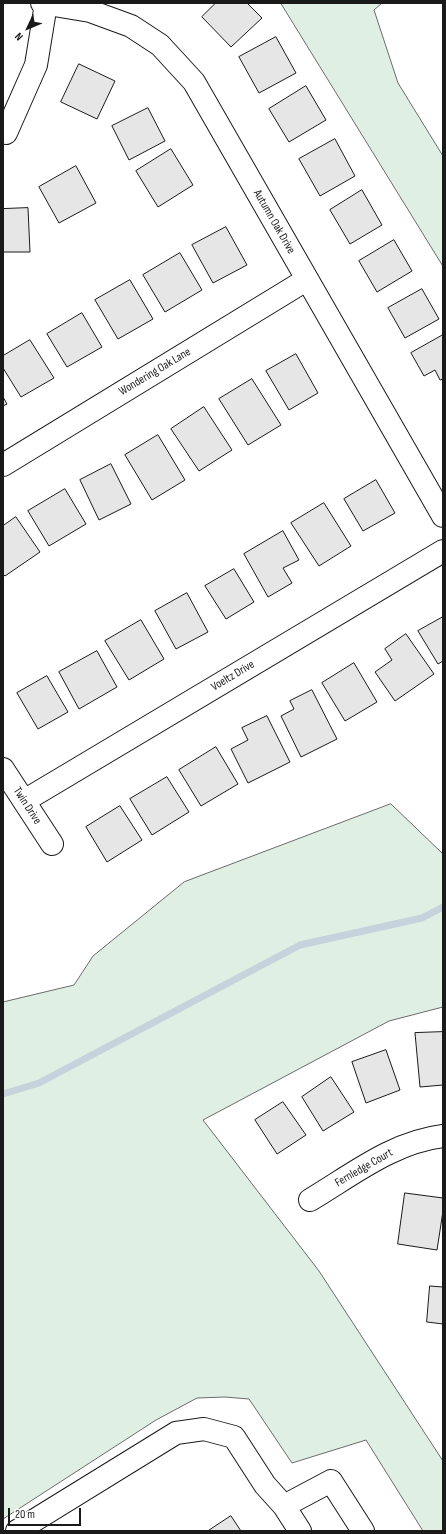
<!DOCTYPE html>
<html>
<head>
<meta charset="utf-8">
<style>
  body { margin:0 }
  #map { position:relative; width:446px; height:1534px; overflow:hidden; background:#fff; font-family:"Sofia Sans Condensed",sans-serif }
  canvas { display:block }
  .frame { position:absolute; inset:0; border:4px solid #1a1a1a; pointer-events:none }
  .north { position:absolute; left:8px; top:8px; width:40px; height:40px; -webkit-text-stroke:3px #fff; paint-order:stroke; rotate:226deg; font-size:11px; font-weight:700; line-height:16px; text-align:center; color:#1a1a1a }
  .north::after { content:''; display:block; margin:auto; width:14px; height:18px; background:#1a1a1a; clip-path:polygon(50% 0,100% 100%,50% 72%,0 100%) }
  .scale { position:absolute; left:8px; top:1508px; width:73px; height:18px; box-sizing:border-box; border:2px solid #1a1a1a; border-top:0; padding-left:5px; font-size:12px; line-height:14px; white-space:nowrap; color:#1a1a1a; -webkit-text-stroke:3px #fff; paint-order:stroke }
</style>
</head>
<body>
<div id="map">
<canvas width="446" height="1534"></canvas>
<div class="frame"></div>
<div class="north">N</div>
<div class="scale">20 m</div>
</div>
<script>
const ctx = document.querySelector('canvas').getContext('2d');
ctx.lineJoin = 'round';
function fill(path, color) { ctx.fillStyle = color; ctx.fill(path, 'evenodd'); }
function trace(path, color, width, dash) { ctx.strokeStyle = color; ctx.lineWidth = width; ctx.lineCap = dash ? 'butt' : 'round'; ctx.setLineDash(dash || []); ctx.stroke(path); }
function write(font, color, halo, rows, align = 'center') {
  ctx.font = font + ' "Sofia Sans Condensed",sans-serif'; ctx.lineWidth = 3; ctx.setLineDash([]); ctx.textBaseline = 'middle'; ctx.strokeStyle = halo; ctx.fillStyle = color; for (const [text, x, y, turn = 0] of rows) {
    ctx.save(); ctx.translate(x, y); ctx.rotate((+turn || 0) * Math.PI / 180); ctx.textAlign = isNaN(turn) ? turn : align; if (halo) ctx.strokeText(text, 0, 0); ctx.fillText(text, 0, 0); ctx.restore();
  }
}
const green = new Path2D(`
  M 281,3 L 382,3 L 374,10 L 398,83 L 443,156 L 443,266 Z
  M 391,804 L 443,854 L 443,1007 L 389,1021 L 203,1120 L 319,1271 L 443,1461 L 443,1531 L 423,1531 L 366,1440 L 292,1463 L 249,1399 L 225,1397 L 197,1398 L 156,1420 L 3,1519 L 3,1002 L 74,985 L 93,956 L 184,882 Z`);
fill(green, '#e0efe3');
trace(green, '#6a6a6a', 1);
trace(new Path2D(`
  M 3,1094 L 39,1083 L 300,945 L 422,918 L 443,907`), '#c6d2dc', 7);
const building = new Path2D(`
  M 216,3 L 247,3 L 262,18 L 231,47 L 202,17 Z
  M 276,37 L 296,73 L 259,93 L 239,57 Z
  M 79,64 L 115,81 L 97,119 L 61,102 Z
  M 306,86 L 326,120 L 289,142 L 269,109 Z
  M 148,108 L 165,141 L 129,160 L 112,126 Z
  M 335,139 L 355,176 L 320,196 L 299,159 Z
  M 171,149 L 193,185 L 158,207 L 136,171 Z
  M 76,166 L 96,203 L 59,223 L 39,187 Z
  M 362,190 L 382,225 L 350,244 L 330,210 Z
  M 28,208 L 30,252 L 3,252 L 3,209 Z
  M 226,227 L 247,265 L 213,283 L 192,245 Z
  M 394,240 L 412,271 L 377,292 L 359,261 Z
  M 180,253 L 202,290 L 165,312 L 143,275 Z
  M 130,280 L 153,319 L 118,339 L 95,300 Z
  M 422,289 L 439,319 L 405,338 L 388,308 Z
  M 82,313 L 102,347 L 67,367 L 47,334 Z
  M 443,335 L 443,379 L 440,380 L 435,370 L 424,376 L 411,353 Z
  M 30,340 L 54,378 L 21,397 L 3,368 L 3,356 Z
  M 296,354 L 318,393 L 289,410 L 266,371 Z
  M 252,379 L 281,425 L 248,445 L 219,399 Z
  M 3,397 L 7,404 L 3,406 Z
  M 204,407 L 232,450 L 199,471 L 171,429 Z
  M 158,435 L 185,480 L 152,500 L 125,455 Z
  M 111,464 L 131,504 L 99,520 L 80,480 Z
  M 376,480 L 395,513 L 363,531 L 344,499 Z
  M 65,489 L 86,524 L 49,546 L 28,511 Z
  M 324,503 L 351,546 L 319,566 L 291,523 Z
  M 16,517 L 40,552 L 5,576 L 3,574 L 3,526 Z
  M 283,531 L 299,560 L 283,568 L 292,583 L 268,597 L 244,554 Z
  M 234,569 L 254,602 L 226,619 L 205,586 Z
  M 187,593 L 208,632 L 176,649 L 155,611 Z
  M 443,617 L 443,661 L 438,664 L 418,631 Z
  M 141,620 L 164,659 L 129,680 L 105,641 Z
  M 406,634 L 434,674 L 395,701 L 375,672 L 392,660 L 385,649 Z
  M 97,651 L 117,687 L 79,709 L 59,672 Z
  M 354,663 L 377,702 L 345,721 L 322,683 Z
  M 47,676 L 68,712 L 38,729 L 17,693 Z
  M 312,690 L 337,739 L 301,757 L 281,716 L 294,709 L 290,701 Z
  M 267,716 L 290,762 L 248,783 L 231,749 L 248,740 L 242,728 Z
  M 216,747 L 238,784 L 201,806 L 179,770 Z
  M 167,777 L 189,812 L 152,835 L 130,799 Z
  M 120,806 L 142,840 L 107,862 L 86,827 Z
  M 443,1032 L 443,1085 L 420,1087 L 415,1033 Z
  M 386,1050 L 400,1090 L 366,1103 L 352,1062 Z
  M 331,1077 L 354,1112 L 323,1131 L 302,1097 Z
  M 283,1102 L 306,1135 L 277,1154 L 255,1120 Z
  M 405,1193 L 443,1198 L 443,1211 L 437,1250 L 398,1244 Z
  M 430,1286 L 443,1287 L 443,1324 L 427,1322 Z
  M 231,1516 L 241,1531 L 208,1531 Z`);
fill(building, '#e6e6e6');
trace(building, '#1a1a1a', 1);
const minor = new Path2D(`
  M 42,3 L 90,11 L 131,26 L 160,45 L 194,82 L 443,516
  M 6,133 L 36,65 L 46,4
  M 3,465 L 306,280
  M 3,769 L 52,844
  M 24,801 L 443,551
  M 310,1200 C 352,1175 393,1142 443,1136
  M 284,1506 L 331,1481 L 363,1531
  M 17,1531 L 176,1433 L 204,1429 L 234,1437 L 265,1485 L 284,1506 L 300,1531`);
trace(minor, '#1a1a1a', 24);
trace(minor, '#fff', 22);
write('12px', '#1a1a1a', '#fff', [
  ["Autumn Oak Drive",274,222,60],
  ["Wondering Oak Lane",155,372,-31],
  ["Voeltz Drive",233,676,-31],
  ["Twin Drive",27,806,57],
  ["Fernledge Court",364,1168,-30]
]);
</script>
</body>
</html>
